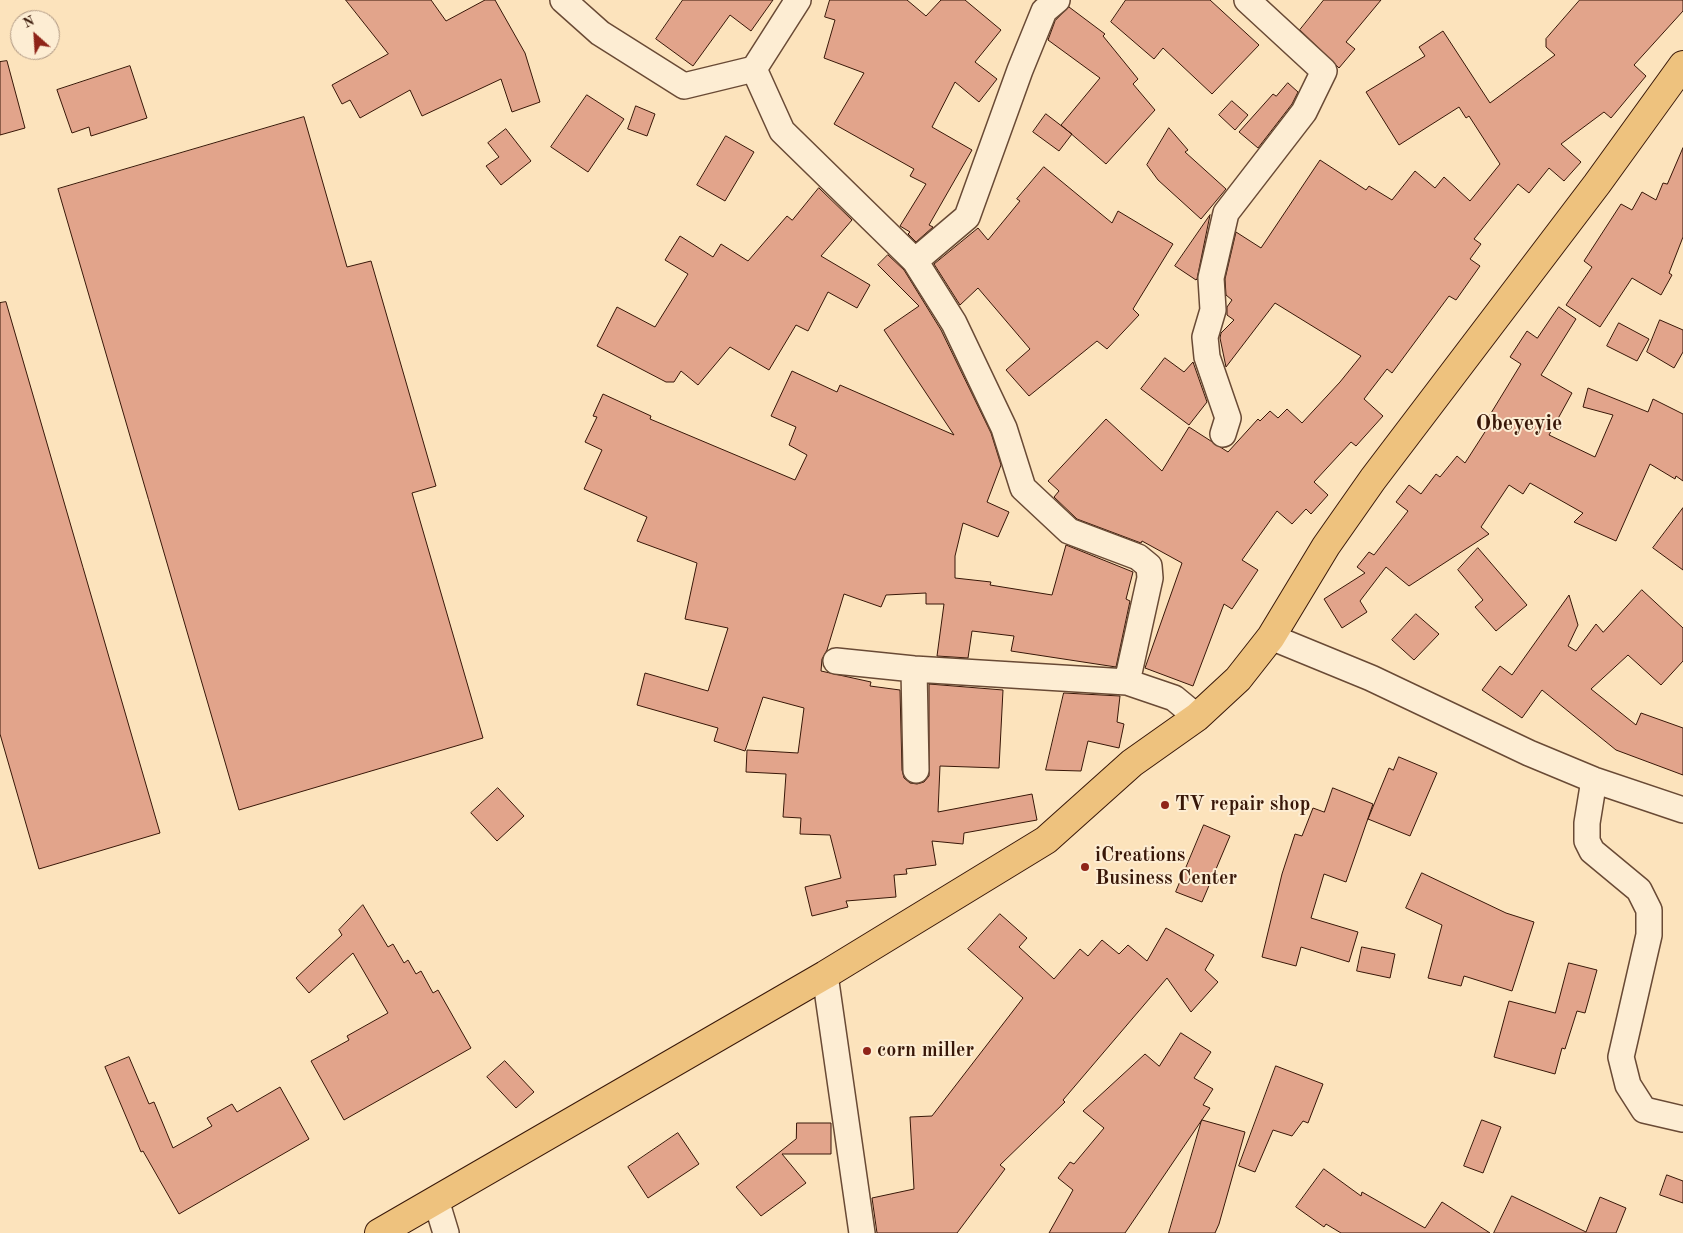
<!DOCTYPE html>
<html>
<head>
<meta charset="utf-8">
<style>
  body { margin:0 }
  #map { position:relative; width:1683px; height:1233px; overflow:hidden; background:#fce3bc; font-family:"Old Standard TT",serif }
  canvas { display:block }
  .north { position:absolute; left:10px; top:10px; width:50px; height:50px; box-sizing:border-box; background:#fdedd3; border:1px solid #ae9782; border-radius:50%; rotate:334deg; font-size:14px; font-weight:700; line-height:20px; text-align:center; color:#381708 }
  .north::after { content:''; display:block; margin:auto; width:18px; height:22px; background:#8f2418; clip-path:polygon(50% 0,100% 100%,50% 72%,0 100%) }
</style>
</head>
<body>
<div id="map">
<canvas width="1683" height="1233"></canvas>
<div class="north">N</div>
</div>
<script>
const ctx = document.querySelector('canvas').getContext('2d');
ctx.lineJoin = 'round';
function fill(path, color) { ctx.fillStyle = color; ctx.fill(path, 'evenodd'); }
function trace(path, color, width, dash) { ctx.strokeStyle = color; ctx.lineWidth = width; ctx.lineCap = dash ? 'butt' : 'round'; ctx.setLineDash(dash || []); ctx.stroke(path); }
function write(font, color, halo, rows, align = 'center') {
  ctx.font = font + ' "Old Standard TT",serif'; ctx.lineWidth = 4; ctx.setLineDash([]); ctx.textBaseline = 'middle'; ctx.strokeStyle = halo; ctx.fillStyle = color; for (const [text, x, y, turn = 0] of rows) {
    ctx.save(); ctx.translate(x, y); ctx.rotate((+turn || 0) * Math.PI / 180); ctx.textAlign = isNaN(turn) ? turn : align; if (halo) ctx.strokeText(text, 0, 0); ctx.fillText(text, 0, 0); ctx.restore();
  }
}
const building = new Path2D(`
  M 346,0 L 431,0 L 446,21 L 485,0 L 495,0 L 525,53 L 540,102 L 512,112 L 501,79 L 422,116 L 410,90 L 360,118 L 350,100 L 342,104 L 332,85 L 388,54 Z
  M 683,0 L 773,0 L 751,31 L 730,15 L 693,66 L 656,39 Z
  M 830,0 L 907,0 L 926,16 L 941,0 L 965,0 L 1001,30 L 975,62 L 997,79 L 979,102 L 955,82 L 932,127 L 972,150 L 929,225 L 933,227 L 916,242 L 908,234 L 910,232 L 900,226 L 926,184 L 910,176 L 914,169 L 834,124 L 864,73 L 824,58 L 835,20 L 825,17 Z
  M 1126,0 L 1210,0 L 1259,45 L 1212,94 L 1163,48 L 1154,59 L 1111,22 Z
  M 1324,0 L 1381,0 L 1346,42 L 1355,49 L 1339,68 L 1300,30 Z
  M 1580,0 L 1683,0 L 1683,11 L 1634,65 L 1646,76 L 1611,118 L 1604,112 L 1561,144 L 1581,162 L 1564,181 L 1549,168 L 1529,193 L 1518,184 L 1474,239 L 1481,244 L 1470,259 L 1480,266 L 1456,300 L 1449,296 L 1392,373 L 1387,369 L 1364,399 L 1383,416 L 1356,446 L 1351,442 L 1314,482 L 1328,495 L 1311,514 L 1306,509 L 1292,524 L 1277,511 L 1242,560 L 1258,570 L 1232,609 L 1224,604 L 1193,686 L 1145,668 L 1182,563 L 1142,541 L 1141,543 L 1077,519 L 1054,497 L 1059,491 L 1048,481 L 1106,419 L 1162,471 L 1189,427 L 1228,452 L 1258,419 L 1260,421 L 1270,411 L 1278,418 L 1287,409 L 1302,423 L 1340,382 L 1361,356 L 1275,303 L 1226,367 L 1220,338 L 1221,333 L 1234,320 L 1227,315 L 1227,307 L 1232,300 L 1226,295 L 1225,279 L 1236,232 L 1261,248 L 1320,160 L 1366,190 L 1369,186 L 1392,200 L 1415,171 L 1435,188 L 1444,177 L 1470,201 L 1500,164 L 1469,116 L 1466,118 L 1459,107 L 1399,145 L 1366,92 L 1425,56 L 1419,47 L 1443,31 L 1490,103 L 1555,55 L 1546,47 L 1546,39 Z
  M 1069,7 L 1105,34 L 1103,36 L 1138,79 L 1133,84 L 1155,110 L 1106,164 L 1061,125 L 1100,78 L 1048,40 L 1055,21 Z
  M 7,61 L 25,128 L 0,135 L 0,62 Z
  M 130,66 L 147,118 L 91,136 L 89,127 L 72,133 L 57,90 Z
  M 1288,83 L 1298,92 L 1292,104 L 1258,148 L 1239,132 L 1273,94 L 1276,96 Z
  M 587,95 L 624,119 L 588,172 L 551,147 Z
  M 1232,101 L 1248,115 L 1235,130 L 1219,115 Z
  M 636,106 L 655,114 L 647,136 L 628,129 Z
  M 1046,114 L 1072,134 L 1059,151 L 1033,132 Z
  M 304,117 L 347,267 L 371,261 L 436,486 L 412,493 L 483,738 L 239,810 L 58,189 Z
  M 1169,128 L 1188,150 L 1185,152 L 1226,189 L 1201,219 L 1158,180 L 1147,165 Z
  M 506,129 L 531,161 L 501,185 L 486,166 L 499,157 L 488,143 Z
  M 726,136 L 754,152 L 725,201 L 697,185 Z
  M 1683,148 L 1683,237 L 1669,273 L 1672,275 L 1661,295 L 1632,278 L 1600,327 L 1566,305 L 1592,267 L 1584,261 L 1621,204 L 1632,210 L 1642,192 L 1656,200 L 1663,183 L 1667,184 Z
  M 1044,167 L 1112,223 L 1118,211 L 1173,244 L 1133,309 L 1139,315 L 1107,349 L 1097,341 L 1029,396 L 1006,370 L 1030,349 L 978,288 L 960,305 L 934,264 L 978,228 L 988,240 L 1020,201 L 1017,199 Z
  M 819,188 L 852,220 L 821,256 L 870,285 L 857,308 L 828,292 L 808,331 L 796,325 L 769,370 L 730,347 L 698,385 L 681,371 L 674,382 L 666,382 L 597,346 L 617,307 L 655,327 L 688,274 L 665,260 L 680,236 L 713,257 L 721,244 L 748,261 L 787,216 L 792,220 Z
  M 1210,215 L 1197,279 L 1196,280 L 1175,266 Z
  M 888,255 L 904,270 L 941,330 L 991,433 L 1001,465 L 987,502 L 1009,512 L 998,537 L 963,523 L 955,556 L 955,578 L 991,582 L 990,585 L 1052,595 L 1066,545 L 1133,572 L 1126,599 L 1130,601 L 1116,667 L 1011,651 L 1014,636 L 972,631 L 968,658 L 937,656 L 944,604 L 926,604 L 926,593 L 886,595 L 881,607 L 844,594 L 827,650 L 822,659 L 821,671 L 871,682 L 870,686 L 900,690 L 902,770 L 904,778 L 910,783 L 917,784 L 924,782 L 929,776 L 929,684 L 1003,690 L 999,768 L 940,766 L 938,812 L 1032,794 L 1037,820 L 964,833 L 963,844 L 932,841 L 936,865 L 906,869 L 907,874 L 894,875 L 896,897 L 846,901 L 848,907 L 812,916 L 805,887 L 841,878 L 830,835 L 800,834 L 801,818 L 783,817 L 786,774 L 746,772 L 747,750 L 798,753 L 804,708 L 763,697 L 745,751 L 714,741 L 718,728 L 637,705 L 645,673 L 708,691 L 728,628 L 685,619 L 697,563 L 637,541 L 647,517 L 584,489 L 602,450 L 585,442 L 597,417 L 593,416 L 603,394 L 651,416 L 650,419 L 795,480 L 807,455 L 789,445 L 796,427 L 771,416 L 792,371 L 837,392 L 840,385 L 954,435 L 884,330 L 919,306 L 878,265 Z
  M 6,302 L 160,833 L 39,869 L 0,734 L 0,303 Z
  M 1559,307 L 1576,319 L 1541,375 L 1572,393 L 1549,435 L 1595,457 L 1613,415 L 1583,407 L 1588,388 L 1648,412 L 1653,399 L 1683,414 L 1683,481 L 1676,476 L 1675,479 L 1650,464 L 1616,541 L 1574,522 L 1583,513 L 1530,483 L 1523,494 L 1509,485 L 1481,527 L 1489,534 L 1409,586 L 1386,567 L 1360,601 L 1367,612 L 1342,628 L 1324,599 L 1365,573 L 1357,567 L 1369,552 L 1374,555 L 1408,511 L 1396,502 L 1409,485 L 1421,494 L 1436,474 L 1440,477 L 1457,456 L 1465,463 L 1492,421 L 1488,418 L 1521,364 L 1510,357 L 1527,331 L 1537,338 Z
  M 1660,320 L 1683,330 L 1683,352 L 1674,368 L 1647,352 Z
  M 1619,323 L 1649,339 L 1637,361 L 1607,346 Z
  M 1165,358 L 1184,372 L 1193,362 L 1207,402 L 1189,425 L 1141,389 Z
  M 1683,508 L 1683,570 L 1653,548 Z
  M 1478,548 L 1527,605 L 1496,631 L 1475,607 L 1483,600 L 1458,570 Z
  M 1642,590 L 1683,628 L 1683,661 L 1661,685 L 1628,655 L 1591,689 L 1636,725 L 1641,713 L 1683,728 L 1683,775 L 1616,750 L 1542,690 L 1522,718 L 1482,690 L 1500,666 L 1512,675 L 1569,595 L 1578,625 L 1568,646 L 1576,651 L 1596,624 L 1603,632 Z
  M 1416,614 L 1439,634 L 1414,660 L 1392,640 Z
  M 1064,693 L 1120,696 L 1117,722 L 1124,724 L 1119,748 L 1088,741 L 1081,771 L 1046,770 Z
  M 1399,757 L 1437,773 L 1410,836 L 1368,819 L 1389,768 L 1393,770 Z
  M 498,788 L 524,816 L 497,841 L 471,813 Z
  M 1333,788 L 1373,804 L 1346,882 L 1324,874 L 1311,918 L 1358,932 L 1349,962 L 1301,947 L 1296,966 L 1262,957 L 1282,874 L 1295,834 L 1302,836 L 1313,808 L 1324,812 Z
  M 1204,825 L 1230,836 L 1202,902 L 1176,892 Z
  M 1422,873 L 1506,913 L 1534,922 L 1512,991 L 1464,976 L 1461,986 L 1428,978 L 1442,925 L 1406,908 Z
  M 363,905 L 388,947 L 393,944 L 404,963 L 408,960 L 416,974 L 421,971 L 433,993 L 438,990 L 471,1048 L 344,1120 L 311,1061 L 349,1040 L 347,1036 L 388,1013 L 353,953 L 309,993 L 296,978 L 342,935 L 339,930 Z
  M 1000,914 L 1027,938 L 1019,947 L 1054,979 L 1080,949 L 1088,956 L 1102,940 L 1119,954 L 1128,945 L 1147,961 L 1166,928 L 1214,955 L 1205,970 L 1218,982 L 1191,1012 L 1167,978 L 1063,1100 L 1065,1102 L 1000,1165 L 1005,1169 L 957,1233 L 877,1233 L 872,1198 L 914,1189 L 910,1117 L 932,1116 L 1023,998 L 968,949 Z
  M 1362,947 L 1395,954 L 1390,978 L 1357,971 Z
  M 1569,963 L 1597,970 L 1585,1013 L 1577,1011 L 1565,1049 L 1562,1048 L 1555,1074 L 1494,1057 L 1509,1001 L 1555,1013 Z
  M 1181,1033 L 1211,1052 L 1194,1078 L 1213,1089 L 1203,1105 L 1210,1108 L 1125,1233 L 1049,1233 L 1073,1190 L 1058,1178 L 1070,1162 L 1074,1164 L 1104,1128 L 1083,1111 L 1145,1054 L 1159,1066 Z
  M 129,1057 L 149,1104 L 154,1102 L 173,1148 L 212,1126 L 207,1118 L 232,1104 L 237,1112 L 280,1087 L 309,1139 L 179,1214 L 143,1151 L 141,1152 L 105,1067 Z
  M 505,1061 L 534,1092 L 516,1108 L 487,1077 Z
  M 1276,1066 L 1323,1084 L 1308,1123 L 1303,1121 L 1292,1136 L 1273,1130 L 1255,1172 L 1239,1166 Z
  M 1202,1120 L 1245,1132 L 1219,1224 L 1215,1233 L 1169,1233 Z
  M 1482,1120 L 1501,1127 L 1483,1173 L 1464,1166 Z
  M 797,1123 L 831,1123 L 831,1154 L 782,1154 L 806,1183 L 761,1216 L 736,1187 L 796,1139 Z
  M 678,1133 L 699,1164 L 648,1198 L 628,1167 Z
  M 1324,1169 L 1361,1196 L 1362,1192 L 1425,1228 L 1442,1202 L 1490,1233 L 1341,1233 L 1326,1224 L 1324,1227 L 1296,1207 Z
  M 1667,1175 L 1683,1181 L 1683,1203 L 1660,1195 Z
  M 1512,1196 L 1586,1232 L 1600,1197 L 1626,1208 L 1616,1233 L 1494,1233 Z`);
fill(building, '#e2a48b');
trace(building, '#381708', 1);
const minor = new Path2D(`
  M 563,0 L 600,33 L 684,86 L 754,69 L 782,131 L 915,261 L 954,323 L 1004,428 L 1023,488 L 1069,531 L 1138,557 L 1149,566 L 1150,578 L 1127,682
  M 754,69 L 798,0
  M 915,261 L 967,217 L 1020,70 L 1044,11 L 1057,0
  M 1223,434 L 1228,418 L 1207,357 L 1205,337 L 1213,310 L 1211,278 L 1226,213 L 1304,112 L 1324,71 L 1247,0
  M 1271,637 L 1371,678 L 1529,753 L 1594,780 L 1683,810
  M 836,661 L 914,669 L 1127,682 L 1174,698 L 1197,717
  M 914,669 L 916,770
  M 1594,780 L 1587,823 L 1587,841 L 1592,851 L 1639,890 L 1649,910 L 1649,935 L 1621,1057 L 1628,1085 L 1644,1110 L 1683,1119
  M 825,975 L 862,1233
  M 436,1200 L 446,1233`);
const major = new Path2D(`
  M 379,1233 L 825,975 L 1046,840 L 1132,763 L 1197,717 L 1238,679 L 1271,637 L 1326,546 L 1373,479 L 1597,184 L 1683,65`);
trace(minor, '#694a35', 28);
trace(major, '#381708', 30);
trace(minor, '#fdedd3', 25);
trace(major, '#eec27e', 28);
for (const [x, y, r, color] of [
  [1165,805,5,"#8f2418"],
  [1085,867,5,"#8f2418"],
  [867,1051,5,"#8f2418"]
]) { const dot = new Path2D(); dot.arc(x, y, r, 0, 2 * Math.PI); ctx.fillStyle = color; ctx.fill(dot); trace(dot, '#fdedd3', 2); }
write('bold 20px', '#381708', '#fdedd3', [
  ["TV repair shop",1175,805],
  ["iCreations",1095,856],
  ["Business Center",1095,879],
  ["corn miller",877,1051]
], 'left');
write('bold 22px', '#381708', '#fdedd3', [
  ["Obeyeyie",1519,424]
]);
</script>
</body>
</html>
